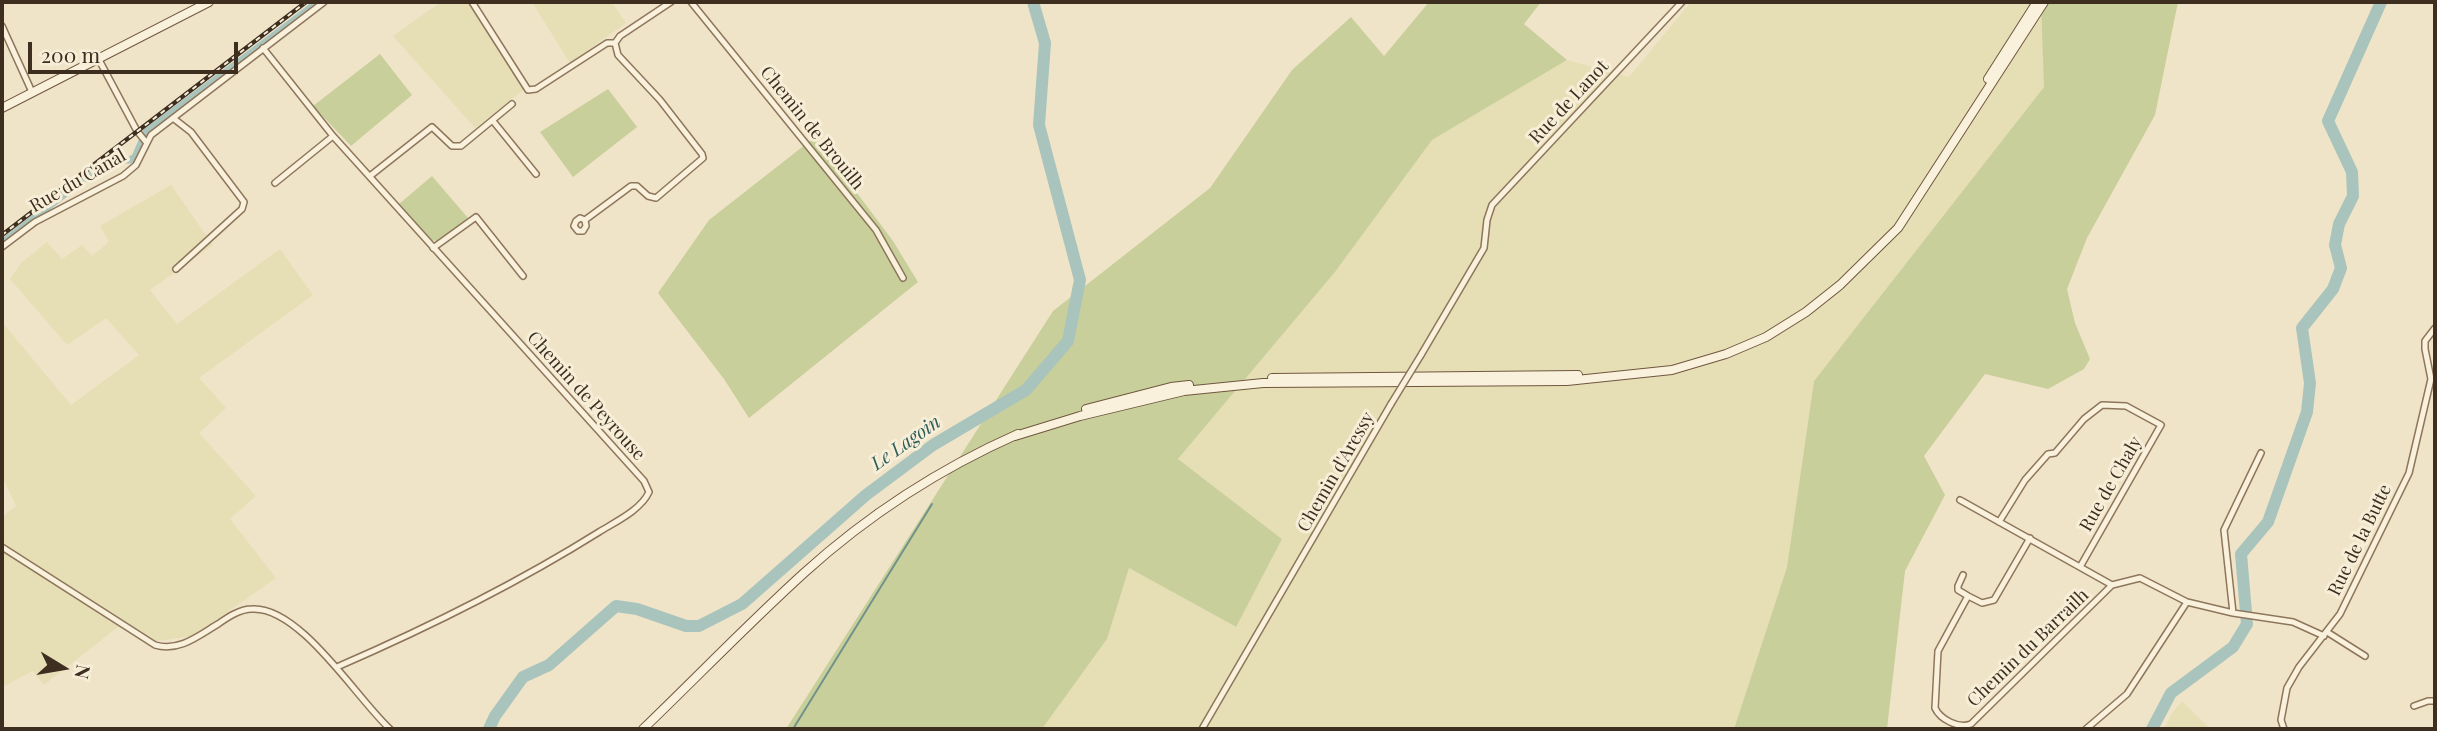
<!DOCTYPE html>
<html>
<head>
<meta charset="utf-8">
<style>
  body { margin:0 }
  #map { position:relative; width:2437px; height:731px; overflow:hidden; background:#f0e4c8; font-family:"Playfair Display",serif }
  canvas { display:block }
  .frame { position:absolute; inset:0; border:4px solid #3d2e20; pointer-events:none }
  .north { position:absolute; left:28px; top:633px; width:70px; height:70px; -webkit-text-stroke:5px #f7eed8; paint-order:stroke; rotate:101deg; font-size:19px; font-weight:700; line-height:28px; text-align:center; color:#3d2e20 }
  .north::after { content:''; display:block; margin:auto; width:24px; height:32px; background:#3d2e20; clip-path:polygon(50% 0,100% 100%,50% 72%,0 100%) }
  .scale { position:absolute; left:28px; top:42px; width:210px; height:32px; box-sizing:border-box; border:4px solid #3d2e20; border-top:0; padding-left:9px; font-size:21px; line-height:24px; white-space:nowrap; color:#3d2e20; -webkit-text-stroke:5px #f7eed8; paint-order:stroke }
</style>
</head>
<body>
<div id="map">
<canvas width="2437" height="731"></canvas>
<div class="frame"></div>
<div class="north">N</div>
<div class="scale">200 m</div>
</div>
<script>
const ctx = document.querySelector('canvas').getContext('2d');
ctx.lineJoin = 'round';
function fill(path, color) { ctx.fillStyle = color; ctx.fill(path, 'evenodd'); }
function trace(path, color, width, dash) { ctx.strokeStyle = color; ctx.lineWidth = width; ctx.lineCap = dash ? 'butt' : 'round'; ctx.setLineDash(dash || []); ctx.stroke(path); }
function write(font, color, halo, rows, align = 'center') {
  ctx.font = font + ' "Playfair Display",serif'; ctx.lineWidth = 6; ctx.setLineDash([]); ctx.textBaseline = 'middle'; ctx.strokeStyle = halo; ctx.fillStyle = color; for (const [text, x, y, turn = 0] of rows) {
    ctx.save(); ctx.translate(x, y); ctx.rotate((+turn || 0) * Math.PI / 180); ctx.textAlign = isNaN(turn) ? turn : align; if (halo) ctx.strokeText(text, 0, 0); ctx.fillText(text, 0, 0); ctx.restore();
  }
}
fill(new Path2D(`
  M 441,2 L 470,2 L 525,89 L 475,128 L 393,36 Z
  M 532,2 L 612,2 L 626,23 L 570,63 Z
  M 1691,2 L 2041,2 L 2044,24 L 2044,87 L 1814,381 L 1787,567 L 1734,729 L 1042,729 L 1107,639 L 1129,568 L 1235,627 L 1282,539 L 1178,459 L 1335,272 L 1432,140 L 1567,60 L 1629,77 Z
  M 171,185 L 213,245 L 150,290 L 177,324 L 280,249 L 313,295 L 199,378 L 226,408 L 199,433 L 256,496 L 230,519 L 276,578 L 193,636 L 156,641 L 118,627 L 44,685 L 33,671 L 2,687 L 2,517 L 16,506 L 2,476 L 2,322 L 71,405 L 139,355 L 106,318 L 67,345 L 10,279 L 21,263 L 47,242 L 62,259 L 82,245 L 92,256 L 109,242 L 100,226 Z
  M 2182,701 L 2208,727 L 2207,729 L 2164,729 L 2172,713 Z`), '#e6deb5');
fill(new Path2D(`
  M 1429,2 L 1541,2 L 1524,24 L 1567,60 L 1432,140 L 1335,272 L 1178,459 L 1282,539 L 1236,627 L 1129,568 L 1107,639 L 1042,729 L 786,729 L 1053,311 L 1210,188 L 1292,70 L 1351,17 L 1384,56 Z
  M 2041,2 L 2178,2 L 2155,115 L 2087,238 L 2067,289 L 2075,323 L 2090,359 L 2084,369 L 2048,389 L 1985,374 L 1924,456 L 1945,495 L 1905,571 L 1887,729 L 1734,729 L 1787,567 L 1814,381 L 2044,87 Z
  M 380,54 L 412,95 L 351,146 L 313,106 Z
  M 608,89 L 637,127 L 573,177 L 540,132 Z
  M 815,137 L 893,241 L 918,282 L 749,418 L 724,379 L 658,293 L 709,220 Z
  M 432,176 L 468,218 L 437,241 L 431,240 L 399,204 Z`), '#c9cf9b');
trace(new Path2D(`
  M 793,729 L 932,504`), '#6f938a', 2);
trace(new Path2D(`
  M 2,243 L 107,161 L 130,160 L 135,157 L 146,132 L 318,2`), '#a9c4bc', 7);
trace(new Path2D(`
  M 489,729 L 495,716 L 523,677 L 549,665 L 616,606 L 637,609 L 686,626 L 699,626 L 742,604 L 866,495 L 933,445 L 1026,390 L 1068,341 L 1080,280 L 1039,125 L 1045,43 L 1033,2
  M 2152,729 L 2171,693 L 2233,647 L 2247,624 L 2241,554 L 2268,522 L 2307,412 L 2310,383 L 2302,328 L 2333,289 L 2341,268 L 2335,245 L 2339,224 L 2353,196 L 2352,172 L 2328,121 L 2381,2`), '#a9c4bc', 12);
const street = new Path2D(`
  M 472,2 L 528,90 L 536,89 L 607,43 L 615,43
  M 691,2 L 876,230 L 903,278
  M 2,26 L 32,92
  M 263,48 L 333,136 L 644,481 L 649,492 C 641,510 615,522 599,532 C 516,584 427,628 337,667
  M 98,58 L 137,131 L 146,142
  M 173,118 L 191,132 L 244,202 L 242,209 L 176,269
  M 493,121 L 536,174
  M 370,176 L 432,127 L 452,146 L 461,146 L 512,104
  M 275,183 L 333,136
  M 585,220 L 586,226 L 583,231 L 578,231 L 574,226 L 576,221 L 580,218 L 585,220 L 631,186 L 637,186 L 648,196 L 656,198 L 703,158 L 702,154 L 660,100 L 618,55 L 615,43 L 620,36 L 671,2
  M 2,247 L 35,222 L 123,176 L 136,165 L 151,135 L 324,2
  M 433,248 L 476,217 L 523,276
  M 1421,355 L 1484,248 L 1487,220 L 1492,205 L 1682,2
  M 2261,453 L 2224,530 L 2233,613 L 2293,622 L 2324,636
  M 1960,500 L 2112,585 L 2140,578 L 2187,602 L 2233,613
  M 1999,522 L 2025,480 L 2048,454 L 2055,453 L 2084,419 L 2102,405 L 2126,406 L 2161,425 L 2080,567
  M 2030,538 L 1994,600 L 1982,603 L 1968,596 L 1938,651 L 1935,708 C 1940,719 1958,729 1971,724 L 2112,585
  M 2,547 L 155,645 C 179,652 198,636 218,624 C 228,617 240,609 252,609 C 300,606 357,699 390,729
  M 1963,575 L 1958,586 L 1958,590 L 1968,596
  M 2327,632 L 2365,656
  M 2414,706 L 2428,701 L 2435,701
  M 1202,729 L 1391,404
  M 2086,729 L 2127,694 L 2187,602
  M 2284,729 L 2281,720 L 2287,688 L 2299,667 L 2340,614 L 2409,473 L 2431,379 L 2425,349 L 2425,341 L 2435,328`);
const secondary = new Path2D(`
  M 1988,79 L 2037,2
  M 2,108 L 209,2
  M 1272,378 L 1578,375
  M 1086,409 L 1171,387 L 1189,385
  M 1015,436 L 1080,416 L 1184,391 L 1263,383 L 1567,381 L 1672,370 L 1726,354 L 1766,337 L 1806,312 L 1840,285 L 1898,228 L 2044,2
  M 643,729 C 697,677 749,623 804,573 C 867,516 941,468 1018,434`);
trace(street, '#8d765c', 8);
trace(secondary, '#6f573f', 10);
trace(street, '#faf1dc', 5);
trace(secondary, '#faf1dc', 8);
const rail = new Path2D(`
  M 2,235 L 306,2`);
trace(rail, '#3d2e20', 4.5);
trace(rail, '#f7eed8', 2, [5]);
const streetBridge = new Path2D(`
  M 1391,404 L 1421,355`);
trace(streetBridge, '#8d765c', 8, []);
trace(streetBridge, '#faf1dc', 5);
write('18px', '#3d2e20', '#f7eed8', [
  ["Rue de Lanot",1569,102,-47],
  ["Chemin de Brouilh",812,128,51],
  ["Rue du Canal",78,181,-30],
  ["Chemin de Peyrouse",586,396,48],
  ["Chemin d'Aressy",1336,472,-60],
  ["Rue de Chaly",2111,484,-60],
  ["Rue de la Butte",2360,540,-64],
  ["Chemin du Barrailh",2028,648,-44]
]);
write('italic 19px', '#2f5d5a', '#f7eed8', [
  ["Le Lagoin",906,443,-35]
]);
</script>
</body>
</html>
